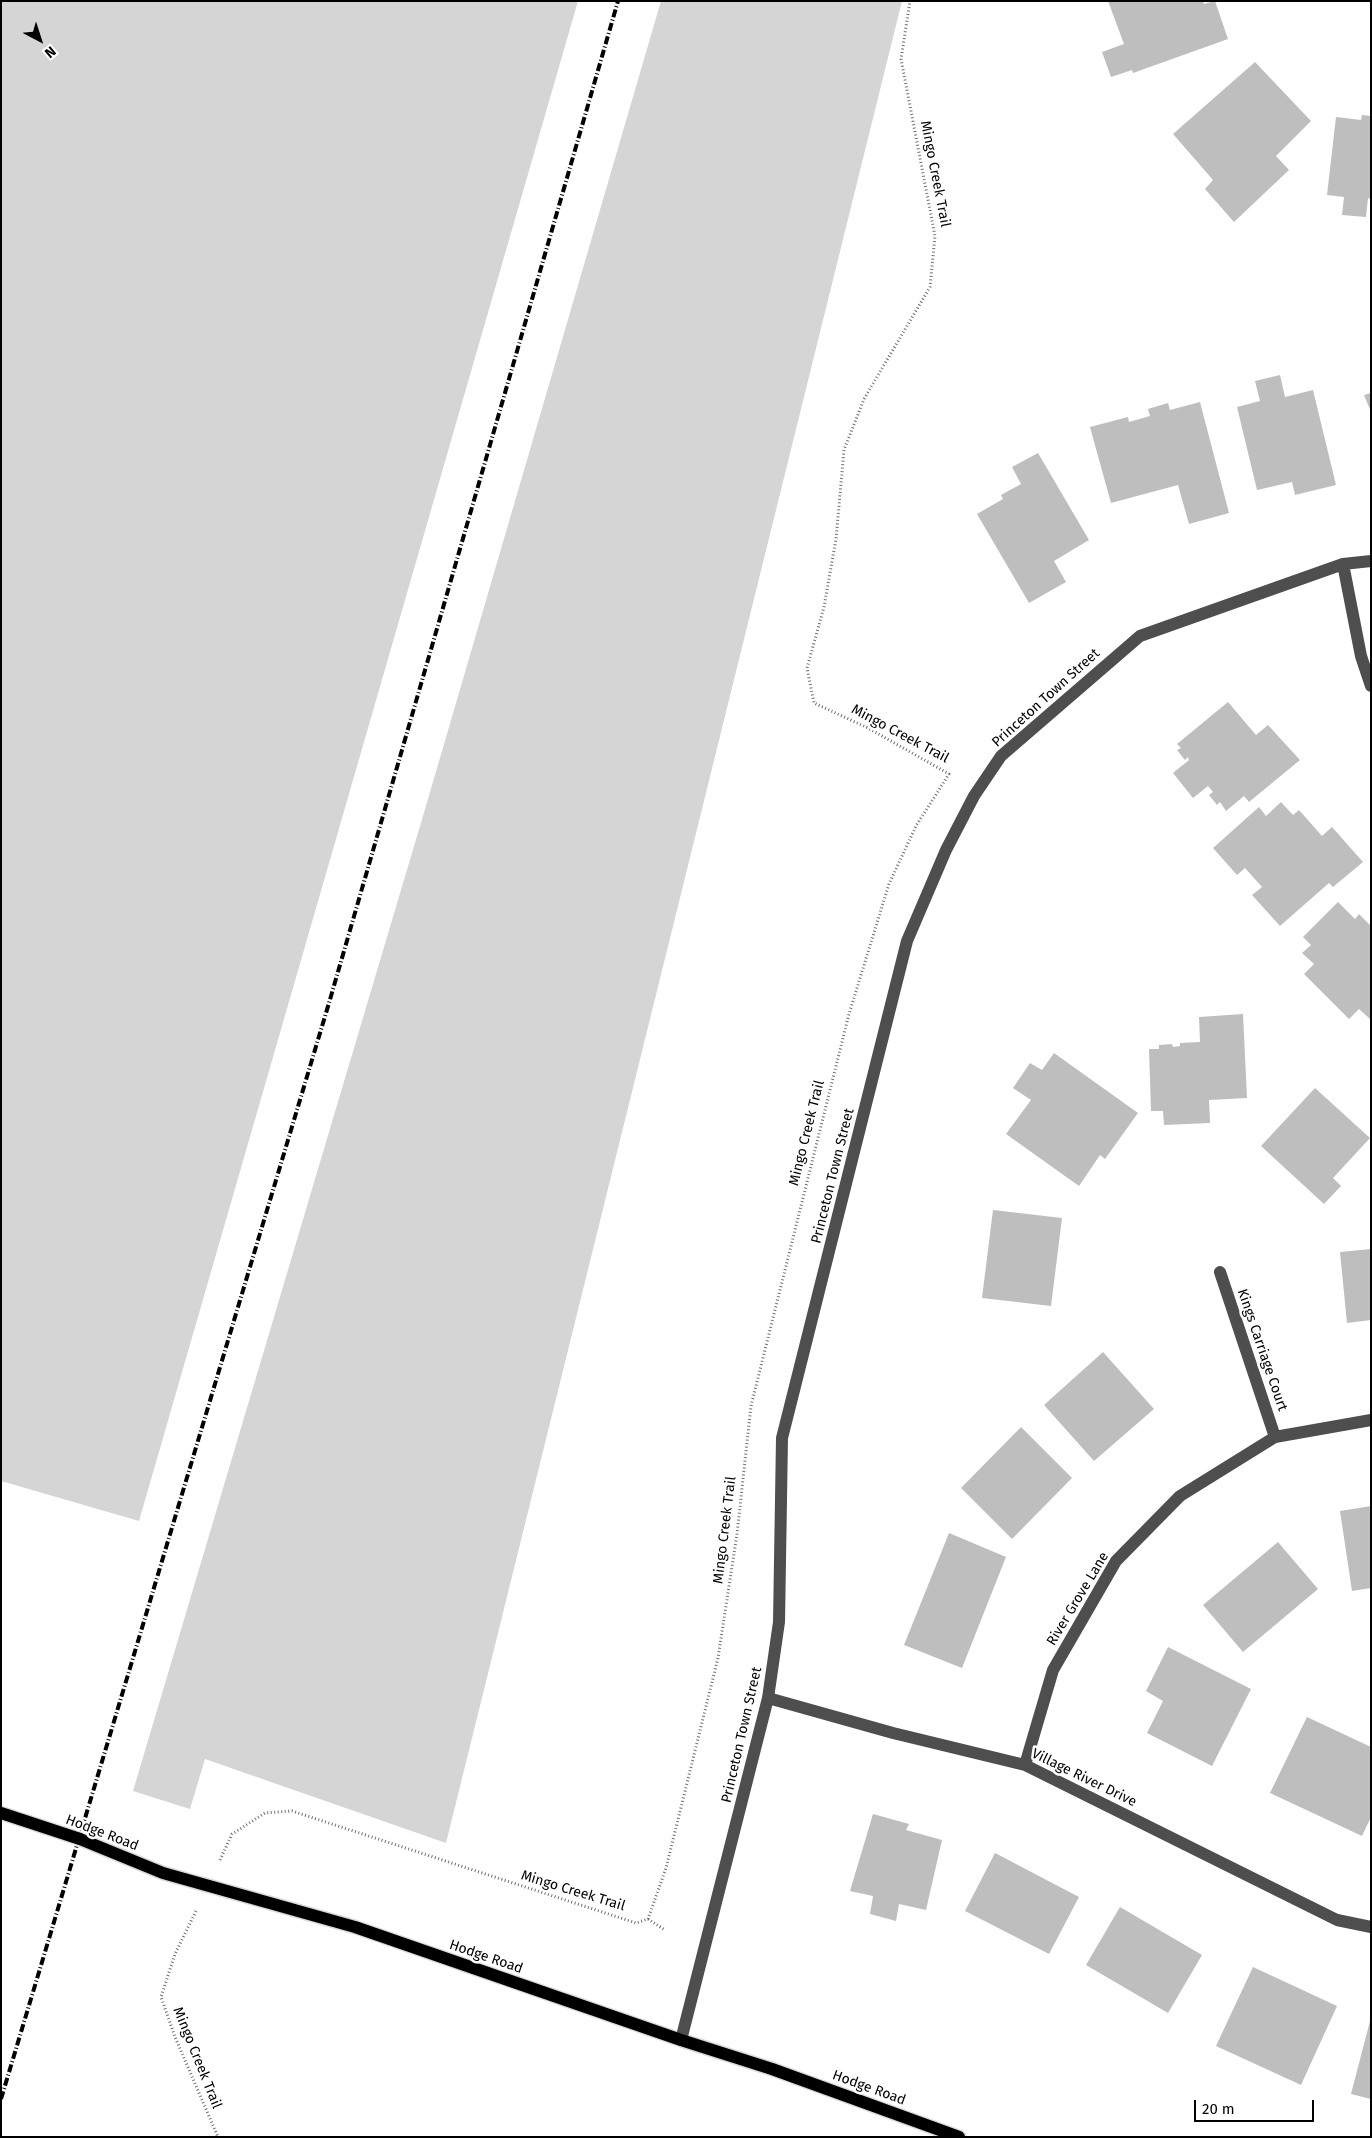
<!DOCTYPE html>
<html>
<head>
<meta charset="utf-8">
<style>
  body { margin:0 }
  #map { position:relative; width:1372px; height:2138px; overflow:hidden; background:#fff; font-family:"Fira Sans",sans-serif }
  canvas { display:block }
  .frame { position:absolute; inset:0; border:2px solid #000; pointer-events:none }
  .north { position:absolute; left:15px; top:15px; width:50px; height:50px; -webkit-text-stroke:4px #fff; paint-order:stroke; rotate:140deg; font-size:14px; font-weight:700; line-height:20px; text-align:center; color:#000 }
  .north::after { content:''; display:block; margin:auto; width:18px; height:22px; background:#000; clip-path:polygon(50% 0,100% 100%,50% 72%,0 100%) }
  .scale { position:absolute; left:1194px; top:2100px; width:120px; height:22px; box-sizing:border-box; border:2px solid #000; border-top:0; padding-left:6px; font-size:15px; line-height:18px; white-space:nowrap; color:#000; -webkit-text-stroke:4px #fff; paint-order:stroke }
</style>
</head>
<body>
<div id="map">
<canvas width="1372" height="2138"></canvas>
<div class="frame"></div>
<div class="north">N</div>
<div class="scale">20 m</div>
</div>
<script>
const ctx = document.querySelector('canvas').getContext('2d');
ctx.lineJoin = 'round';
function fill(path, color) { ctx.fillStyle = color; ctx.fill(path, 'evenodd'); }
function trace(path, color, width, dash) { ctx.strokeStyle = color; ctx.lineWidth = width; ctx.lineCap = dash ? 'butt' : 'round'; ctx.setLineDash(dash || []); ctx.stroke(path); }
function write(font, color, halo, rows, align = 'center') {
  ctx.font = font + ' "Fira Sans",sans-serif'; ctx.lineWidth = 5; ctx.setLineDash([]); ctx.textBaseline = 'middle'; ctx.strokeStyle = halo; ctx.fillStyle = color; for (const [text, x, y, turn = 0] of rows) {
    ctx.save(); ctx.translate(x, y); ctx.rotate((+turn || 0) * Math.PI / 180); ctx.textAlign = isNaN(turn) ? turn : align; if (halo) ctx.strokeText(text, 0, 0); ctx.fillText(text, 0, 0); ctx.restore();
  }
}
fill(new Path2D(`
  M 1,1 L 578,1 L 139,1521 L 1,1481 Z
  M 661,1 L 902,1 L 446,1843 L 205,1759 L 190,1809 L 133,1791 L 423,816 Z`), '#d5d5d5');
fill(new Path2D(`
  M 1108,1 L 1203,1 L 1204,4 L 1215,1 L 1228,39 L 1133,73 L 1132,70 L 1111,77 L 1102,52 L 1124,44 Z
  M 1255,62 L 1311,121 L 1276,156 L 1289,170 L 1234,222 L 1205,189 L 1213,180 L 1173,134 Z
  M 1362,115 L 1371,116 L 1371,199 L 1368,198 L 1366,217 L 1342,215 L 1344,197 L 1327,195 L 1336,117 L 1361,120 Z
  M 1280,375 L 1285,397 L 1313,390 L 1336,485 L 1295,495 L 1292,482 L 1257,490 L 1237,407 L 1260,401 L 1255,381 Z
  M 1371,393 L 1371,412 L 1364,395 Z
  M 1200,402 L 1229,513 L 1189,524 L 1178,485 L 1111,503 L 1090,427 L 1128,417 L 1129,422 L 1150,416 L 1148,409 L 1168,403 L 1170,410 Z
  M 1038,453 L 1089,540 L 1054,561 L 1066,582 L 1029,603 L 977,514 L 1003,499 L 1001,495 L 1021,484 L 1012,467 Z
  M 1228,702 L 1256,735 L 1268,725 L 1300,760 L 1249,802 L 1244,796 L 1226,811 L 1220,802 L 1217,805 L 1209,795 L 1213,792 L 1208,786 L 1193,798 L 1173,773 L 1189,760 L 1188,757 L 1185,760 L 1177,750 L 1181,748 L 1177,744 Z
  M 1281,802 L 1293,815 L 1299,810 L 1322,836 L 1332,827 L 1363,862 L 1333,887 L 1329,883 L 1280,926 L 1252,895 L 1262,887 L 1245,868 L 1237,875 L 1213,848 L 1259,807 L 1266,816 Z
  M 1338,902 L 1355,919 L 1359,914 L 1371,926 L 1371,1020 L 1359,1009 L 1349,1019 L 1304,974 L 1314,964 L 1302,953 L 1311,945 L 1303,937 Z
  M 1243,1014 L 1247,1098 L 1209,1100 L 1210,1123 L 1164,1125 L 1163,1111 L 1151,1111 L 1149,1049 L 1159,1049 L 1159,1045 L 1172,1044 L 1173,1047 L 1180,1046 L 1180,1043 L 1200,1042 L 1199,1017 Z
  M 1054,1053 L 1138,1113 L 1105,1159 L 1100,1155 L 1079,1186 L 1006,1134 L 1031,1100 L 1013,1088 L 1030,1063 L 1042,1070 Z
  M 1315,1088 L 1370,1138 L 1333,1178 L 1341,1186 L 1324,1204 L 1261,1146 Z
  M 993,1210 L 1062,1218 L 1051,1306 L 982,1298 Z
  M 1371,1249 L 1371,1320 L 1347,1323 L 1340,1252 Z
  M 1103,1352 L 1154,1409 L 1094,1461 L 1044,1405 Z
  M 1021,1427 L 1072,1478 L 1012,1539 L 961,1488 Z
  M 1371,1506 L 1371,1588 L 1352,1591 L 1340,1511 Z
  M 949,1533 L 1006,1557 L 962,1668 L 904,1645 Z
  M 1278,1542 L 1318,1589 L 1243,1652 L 1203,1605 Z
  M 1168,1647 L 1251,1689 L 1212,1766 L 1147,1733 L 1163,1701 L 1146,1691 Z
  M 1307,1717 L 1371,1747 L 1371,1817 L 1362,1836 L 1270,1793 Z
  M 873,1814 L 909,1824 L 906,1830 L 942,1840 L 926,1910 L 899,1904 L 896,1921 L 870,1914 L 873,1896 L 850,1891 Z
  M 995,1853 L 1079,1897 L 1049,1954 L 965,1911 Z
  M 1120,1907 L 1202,1955 L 1168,2013 L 1086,1965 Z
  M 1253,1967 L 1337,2006 L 1301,2085 L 1216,2046 Z
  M 1370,2021 L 1371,2021 L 1371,2099 L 1351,2094 Z`), '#bebebe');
const major = new Path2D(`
  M 1,1813 L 80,1839 L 163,1873 L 355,1927 L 681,2040 L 772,2069 L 959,2137`);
trace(major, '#dbdbdb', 15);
trace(new Path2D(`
  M 220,1860 L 232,1834 L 265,1813 L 292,1811 L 636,1923 L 648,1919 L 666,1868 L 718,1658 L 737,1534 L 751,1406 L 849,1014 L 889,884 L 916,826 L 949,774 L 868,728 L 814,703 L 807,668 L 824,607 L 836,539 L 844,450 L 864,399 L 930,287 L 935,236 L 901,59 L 910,1
  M 196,1911 L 175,1954 L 161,1997 L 175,2037 L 218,2137
  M 648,1919 L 665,1930`), '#707070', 3, [1, 2.5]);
trace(new Path2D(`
  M 1343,564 L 1361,656 L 1371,686
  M 1220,1272 L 1275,1437
  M 768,1698 L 893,1733 L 1025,1765 L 1337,1920 L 1371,1927
  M 1025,1765 L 1053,1670 L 1116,1561 L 1180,1496 L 1275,1437 L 1371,1420
  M 681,2040 L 768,1698 L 779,1622 L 782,1438 L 907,941 L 946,850 L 974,796 L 1001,756 L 1140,636 L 1343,564 L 1371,561`), '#4e4e4e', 12);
trace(major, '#000', 12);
trace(new Path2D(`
  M 1,2099 L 329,1003 L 618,1`), '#000', 4, [8, 2.5, 1, 2.5]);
write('14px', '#000', '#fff', [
  ["Mingo Creek Trail",935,174,79],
  ["Princeton Town Street",1046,698,-42],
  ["Mingo Creek Trail",900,734,28],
  ["Mingo Creek Trail",807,1133,-76],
  ["Princeton Town Street",833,1176,-76],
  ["Kings Carriage Court",1262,1350,71],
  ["Mingo Creek Trail",725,1530,-83],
  ["River Grove Lane",1078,1599,-59],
  ["Princeton Town Street",742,1735,-77],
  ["Village River Drive",1084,1778,26],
  ["Hodge Road",102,1833,21],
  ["Mingo Creek Trail",573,1891,17],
  ["Hodge Road",486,1957,19],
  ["Mingo Creek Trail",197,2058,68],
  ["Hodge Road",869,2088,20]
]);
</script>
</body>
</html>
